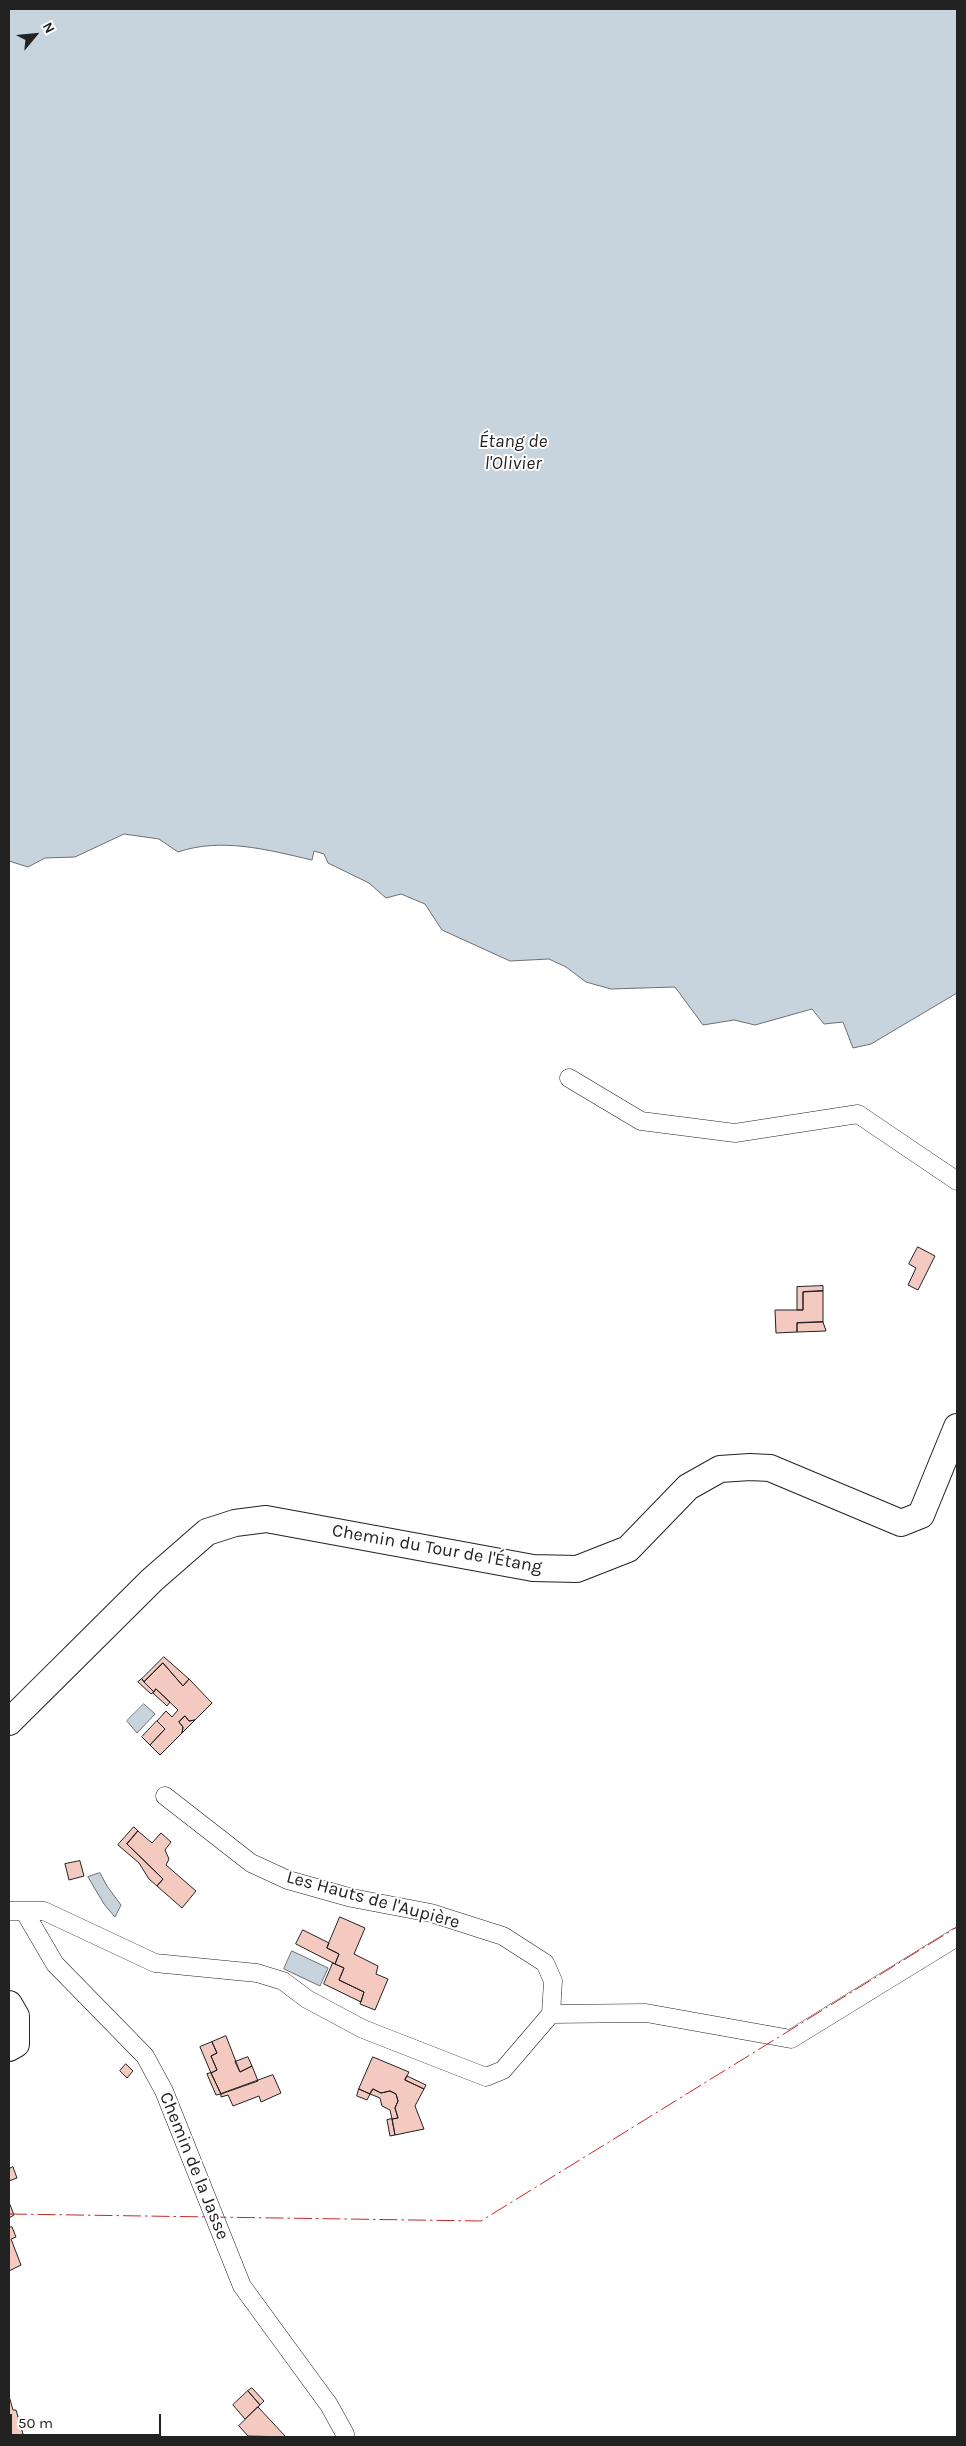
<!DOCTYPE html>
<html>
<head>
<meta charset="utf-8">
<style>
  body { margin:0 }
  #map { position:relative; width:966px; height:2446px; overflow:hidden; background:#fff; font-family:Karla,sans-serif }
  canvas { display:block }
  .frame { position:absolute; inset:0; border:10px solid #222; pointer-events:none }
  .north { position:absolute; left:10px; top:10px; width:50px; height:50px; -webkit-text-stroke:4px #fff; paint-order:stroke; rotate:62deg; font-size:14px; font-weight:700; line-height:20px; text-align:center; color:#222 }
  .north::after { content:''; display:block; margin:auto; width:18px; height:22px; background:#222; clip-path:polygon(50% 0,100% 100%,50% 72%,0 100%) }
  .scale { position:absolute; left:10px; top:2414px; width:151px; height:22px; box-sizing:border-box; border:2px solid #222; border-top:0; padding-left:6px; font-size:15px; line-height:18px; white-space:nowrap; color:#222; -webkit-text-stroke:4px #fff; paint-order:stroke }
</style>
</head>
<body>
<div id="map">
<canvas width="966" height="2446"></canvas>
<div class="frame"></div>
<div class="north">N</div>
<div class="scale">50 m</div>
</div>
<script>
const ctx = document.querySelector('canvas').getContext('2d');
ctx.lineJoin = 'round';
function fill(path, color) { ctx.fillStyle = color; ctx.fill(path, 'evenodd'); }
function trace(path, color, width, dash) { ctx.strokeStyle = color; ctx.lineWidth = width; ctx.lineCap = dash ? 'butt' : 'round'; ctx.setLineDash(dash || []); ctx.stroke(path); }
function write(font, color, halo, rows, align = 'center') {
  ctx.font = font + ' Karla,sans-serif'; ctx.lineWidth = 4; ctx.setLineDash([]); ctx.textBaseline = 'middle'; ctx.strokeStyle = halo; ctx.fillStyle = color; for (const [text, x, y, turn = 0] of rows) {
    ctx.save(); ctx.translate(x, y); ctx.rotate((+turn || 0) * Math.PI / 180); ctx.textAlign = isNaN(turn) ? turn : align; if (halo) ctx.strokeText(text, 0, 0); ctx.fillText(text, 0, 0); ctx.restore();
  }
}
const water = new Path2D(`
  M 9,9 L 957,9 L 957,993 L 871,1044 L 853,1048 L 843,1022 L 824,1024 L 812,1009 L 755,1025 L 734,1020 L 703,1025 L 675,987 L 611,989 L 586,982 L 566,967 L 549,959 L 510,961 L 442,930 L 425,904 L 401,894 L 386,898 L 369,883 L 328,863 L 324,854 L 314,851 L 312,860 C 268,850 222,837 178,852 L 159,839 L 124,834 L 75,857 L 45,858 L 28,867 L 9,861 Z
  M 144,1704 L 155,1714 L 137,1733 L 127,1721 Z
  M 100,1873 L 107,1886 L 121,1905 L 115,1917 L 104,1904 L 88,1877 Z
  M 292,1951 L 328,1968 L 320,1986 L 284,1969 Z`);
fill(water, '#c7d3dd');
trace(water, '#6f6f6f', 1);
const building = new Path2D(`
  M 918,1247 L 935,1256 L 918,1290 L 908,1285 L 916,1268 L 909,1264 Z
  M 823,1286 L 823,1291 L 803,1292 L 803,1310 L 797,1310 L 797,1287 Z
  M 823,1291 L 823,1322 L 797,1323 L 797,1332 L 776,1333 L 775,1310 L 803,1310 L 803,1292 Z
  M 823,1322 L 826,1331 L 797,1332 L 797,1323 Z
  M 164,1657 L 189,1679 L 183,1686 L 163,1663 L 144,1682 L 142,1679 Z
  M 163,1663 L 183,1686 L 189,1679 L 212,1703 L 195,1720 L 189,1721 L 185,1716 L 179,1722 L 183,1727 L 182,1733 L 160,1755 L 150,1745 L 165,1729 L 157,1721 L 166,1711 L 172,1717 L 178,1710 L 156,1689 L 154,1692 L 144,1682 Z
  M 142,1679 L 144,1682 L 154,1692 L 151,1694 L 138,1682 Z
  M 156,1689 L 170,1702 L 167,1706 L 153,1693 Z
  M 185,1716 L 189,1721 L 195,1720 L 182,1733 L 183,1727 L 179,1722 Z
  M 157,1721 L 165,1729 L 150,1745 L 142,1737 Z
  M 134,1827 L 138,1831 L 127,1844 L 163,1879 L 157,1886 L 149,1879 L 139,1863 L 118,1845 Z
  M 138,1831 L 152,1843 L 161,1833 L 171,1842 L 165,1850 L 169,1859 L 166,1865 L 196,1891 L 182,1908 L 157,1886 L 163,1879 L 127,1844 Z
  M 80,1861 L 84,1876 L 69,1880 L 65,1864 Z
  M 340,1917 L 365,1928 L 354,1954 L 378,1966 L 376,1974 L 388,1979 L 375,2010 L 360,2004 L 364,1992 L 339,1980 L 344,1968 L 335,1964 L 339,1954 L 327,1948 Z
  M 303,1930 L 329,1943 L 327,1948 L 339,1954 L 335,1964 L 296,1944 Z
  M 333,1963 L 344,1968 L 339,1980 L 364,1992 L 361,2002 L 324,1984 Z
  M 226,2036 L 240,2072 L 252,2066 L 258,2081 L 221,2094 L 211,2073 L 217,2070 L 211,2056 L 217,2053 L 212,2042 Z
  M 212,2042 L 217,2053 L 211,2056 L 217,2070 L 211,2073 L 200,2047 Z
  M 248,2057 L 252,2066 L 240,2072 L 235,2062 Z
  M 373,2057 L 409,2072 L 405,2080 L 424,2089 L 415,2106 L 424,2129 L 395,2135 L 392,2119 L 398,2118 L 395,2108 L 398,2101 L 396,2094 L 390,2091 L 381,2093 L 373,2089 L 370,2094 L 359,2089 Z
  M 126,2064 L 133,2071 L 127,2078 L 120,2071 Z
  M 211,2073 L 221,2094 L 216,2095 L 207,2074 Z
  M 273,2075 L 281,2093 L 261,2102 L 259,2096 L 233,2106 L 228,2095 L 221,2097 L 221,2094 Z
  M 407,2076 L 426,2085 L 424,2089 L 405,2080 Z
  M 359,2089 L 370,2094 L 367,2100 L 357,2096 Z
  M 373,2089 L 381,2093 L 390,2091 L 396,2094 L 398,2101 L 395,2108 L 398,2118 L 392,2119 L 390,2110 L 382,2106 L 380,2098 L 370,2094 Z
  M 392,2119 L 395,2135 L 390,2136 L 387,2120 Z
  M 13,2167 L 17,2178 L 9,2181 L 9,2169 Z
  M 9,2202 L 14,2215 L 9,2218 Z
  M 12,2227 L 16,2237 L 11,2239 L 21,2265 L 9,2271 L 9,2228 Z
  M 252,2388 L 264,2401 L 260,2405 L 248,2391 Z
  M 248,2391 L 260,2405 L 245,2419 L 233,2405 Z
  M 9,2396 L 13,2410 L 16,2410 L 23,2434 L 12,2437 L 9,2437 Z
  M 258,2407 L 286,2437 L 248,2436 L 239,2426 Z`);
fill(building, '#f3c9c0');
trace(building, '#222', 1);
const street = new Path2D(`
  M 569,1078 L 641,1121 L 735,1133 L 858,1114 L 957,1181
  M 165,1796 L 251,1863 L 288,1880 L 352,1898 L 431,1913 L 503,1936 L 545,1963 L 553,1981 L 551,2014
  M 9,1911 L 44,1911 L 155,1963 L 257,1973 L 283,1981 L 307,1999 L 363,2029 L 486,2077 L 503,2070 L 551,2014 L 646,2013 L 791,2039 L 957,1937
  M 24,1911 L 55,1964 L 145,2056 L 164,2091 L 242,2286 L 329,2405 L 345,2434`);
const secondary = new Path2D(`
  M 9,1722 L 152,1580 L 207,1532 L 235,1523 L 266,1519 L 533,1568 L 577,1569 L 628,1549 L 688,1487 L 720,1469 L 750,1467 L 770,1468 L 901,1523 L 921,1515 L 957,1427
  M 9,2004 L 16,2016 L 16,2044 L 9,2048`);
trace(street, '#222', 19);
trace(secondary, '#222', 28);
trace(street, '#fff', 18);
trace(secondary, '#fff', 26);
trace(new Path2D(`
  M 9,2214 L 481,2221 L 957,1927`), '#c62828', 1, [18, 4, 2.5, 4]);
write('18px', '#222', '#fff', [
  ["Chemin du Tour de l'Étang",437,1549,10],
  ["Les Hauts de l'Aupière",373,1900,15],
  ["Chemin de la Jasse",194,2166,68]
]);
write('italic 19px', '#222', '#fff', [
  ["Étang de",513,442],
  ["l'Olivier",513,464]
]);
</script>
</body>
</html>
